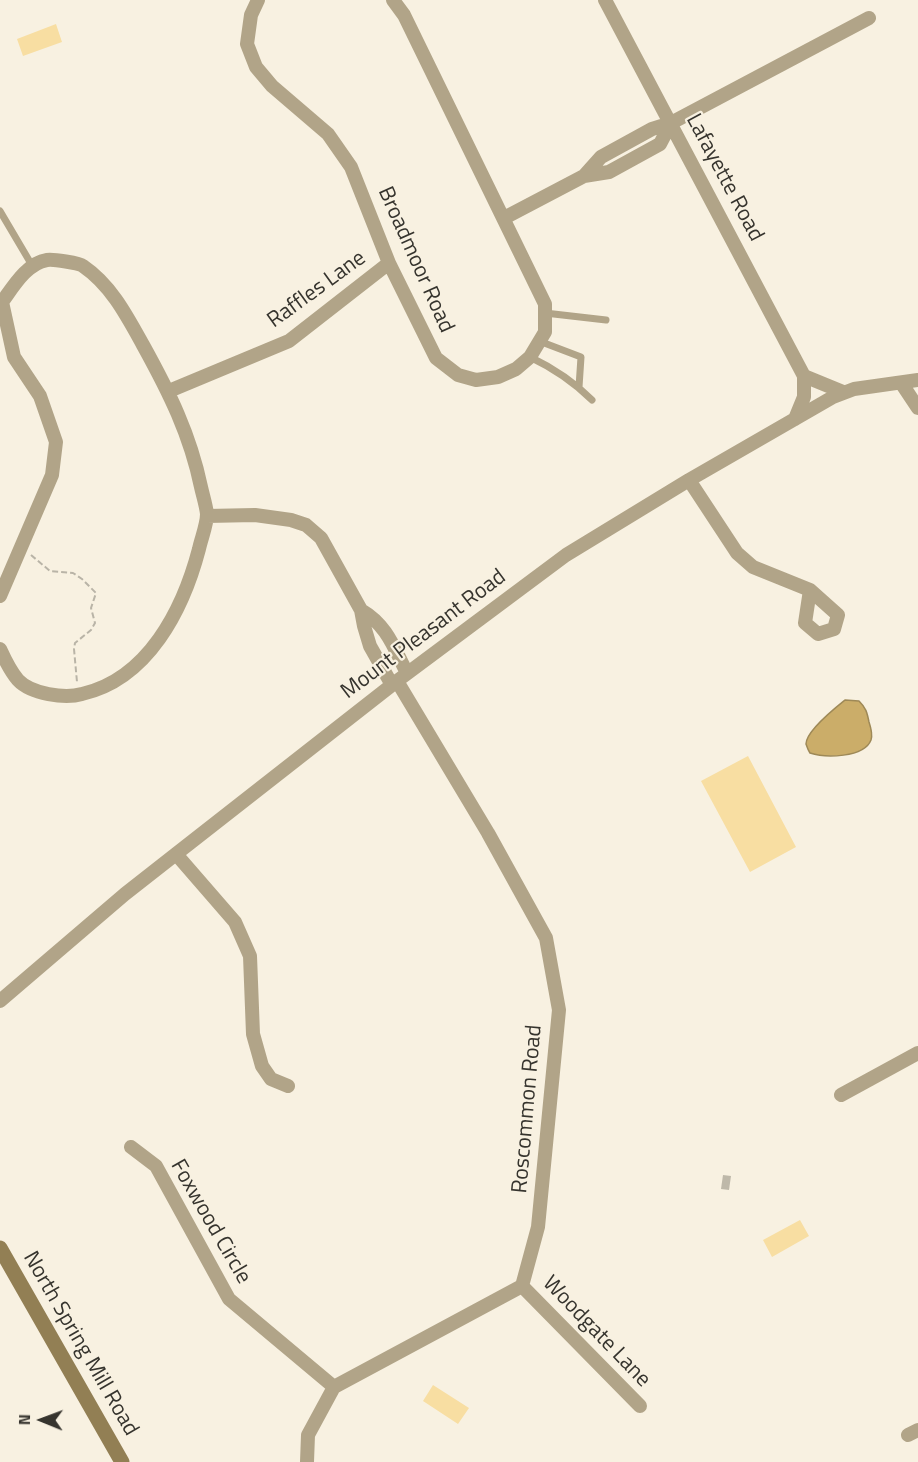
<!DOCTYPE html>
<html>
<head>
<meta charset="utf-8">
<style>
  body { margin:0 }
  #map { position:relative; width:918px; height:1462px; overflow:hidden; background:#f8f1e1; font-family:"Titillium Web",sans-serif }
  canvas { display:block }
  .north { position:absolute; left:12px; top:1390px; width:60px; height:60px; -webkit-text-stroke:4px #f8f1e1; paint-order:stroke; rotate:271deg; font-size:16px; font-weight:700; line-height:24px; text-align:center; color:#36342e }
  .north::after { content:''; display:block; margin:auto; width:21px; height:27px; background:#36342e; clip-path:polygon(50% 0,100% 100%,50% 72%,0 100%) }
</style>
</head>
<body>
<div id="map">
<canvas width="918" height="1462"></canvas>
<div class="north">N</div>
</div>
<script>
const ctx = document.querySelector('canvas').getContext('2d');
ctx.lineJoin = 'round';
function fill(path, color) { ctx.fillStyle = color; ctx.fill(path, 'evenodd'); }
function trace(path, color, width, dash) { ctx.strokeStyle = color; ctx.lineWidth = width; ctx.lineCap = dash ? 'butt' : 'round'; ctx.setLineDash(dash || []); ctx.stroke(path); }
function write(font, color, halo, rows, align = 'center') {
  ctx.font = font + ' "Titillium Web",sans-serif'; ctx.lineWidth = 4.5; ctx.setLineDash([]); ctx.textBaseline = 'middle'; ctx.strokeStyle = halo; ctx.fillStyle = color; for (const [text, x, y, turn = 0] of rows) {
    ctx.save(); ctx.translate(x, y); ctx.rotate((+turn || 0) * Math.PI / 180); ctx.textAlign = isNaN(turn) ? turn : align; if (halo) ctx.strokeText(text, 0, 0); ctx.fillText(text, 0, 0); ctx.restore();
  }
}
fill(new Path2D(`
  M 56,24 L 62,42 L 23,56 L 17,39 Z
  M 748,756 L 796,847 L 750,872 L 701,781 Z
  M 800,1220 L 809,1236 L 772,1257 L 763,1240 Z
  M 433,1385 L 469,1408 L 458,1424 L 423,1401 Z`), '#f8dea2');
const water = new Path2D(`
  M 845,700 L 859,701 C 866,708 867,712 869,722 C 871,728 873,734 871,740 C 864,758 825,758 810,753 C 808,750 807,747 806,744 C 806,731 835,708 845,700 Z`);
fill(water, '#cbad69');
trace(water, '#9e8957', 1.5);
fill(new Path2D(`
  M 723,1175 L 731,1176 L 729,1190 L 721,1189 Z`), '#beb8a9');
trace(new Path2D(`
  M 31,555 L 50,571 L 73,573 L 82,579 L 96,593 L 91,608 L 95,623 L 91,630 L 75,643 L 74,649 L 77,682`), '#b9b4a7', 2, [6, 3]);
trace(new Path2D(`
  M 0,211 L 33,267
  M 545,313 L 606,320
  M 539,341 L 581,357 L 579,387
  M 530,357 C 553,368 573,381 592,400`), '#b1a488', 7);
trace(new Path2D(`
  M 258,0 L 251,15 L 247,44 L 256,67 L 272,86 L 328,134 L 351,167 L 389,263 L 436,358 L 458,375 L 476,380 L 498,377 L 516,369 L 530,357 L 545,332 L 545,304 L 404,15 L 393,0
  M 605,0 L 804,376 L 804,397 L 795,419
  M 584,176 L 601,157 L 652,129 L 671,123 L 869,18
  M 504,218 L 584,176 L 609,172 L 660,144 L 671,123
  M 804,376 L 843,392
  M 902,384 L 918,408
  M 169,391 L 289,341 L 389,263
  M 689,480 L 737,553 L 753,567 L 810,590 L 838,615 L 834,629 L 818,634 L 805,623 L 810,590
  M 207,516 L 255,515 L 291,520 L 306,525 L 321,538 L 361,610 L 364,626 L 370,646 L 392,685
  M 0,596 L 52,475 L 56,442 L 40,396 L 14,357 L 2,302 C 13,287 27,263 47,260 C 53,259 79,263 83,266 C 111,285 127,316 143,345 C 169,392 190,434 201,487 C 203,496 206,505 207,514 C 207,525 201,539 199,549 C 183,610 148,679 82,694 C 65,699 31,694 18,680 C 10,671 5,660 0,649
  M 361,610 C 387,625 394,648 407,673
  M 176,854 L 235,922 L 250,956 L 253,1034 L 262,1066 L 271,1079 L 288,1086
  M 0,1001 L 125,894 L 176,854 L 397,681 L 566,555 L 689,480 L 833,397 L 854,389 L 918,380
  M 841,1095 L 918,1053
  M 131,1147 L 156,1166 L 229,1299 L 334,1387
  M 522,1286 L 640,1406
  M 908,1435 L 918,1430
  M 307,1462 L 308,1435 L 334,1387 L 522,1286 L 538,1227 L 559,1010 L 546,938 L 488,833 L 397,681`), '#b1a488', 14);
trace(new Path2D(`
  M 0,1248 L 122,1462`), '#927f54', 15);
write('22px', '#36342e', '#f8f1e1', [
  ["Lafayette Road",724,178,62],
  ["Broadmoor Road",415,260,66],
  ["Raffles Lane",317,290,-36],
  ["Mount Pleasant Road",424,635,-37],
  ["Roscommon Road",528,1109,-85],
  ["Foxwood Circle",210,1222,60],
  ["Woodgate Lane",596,1332,46],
  ["North Spring Mill Road",80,1344,60]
]);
</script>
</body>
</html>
